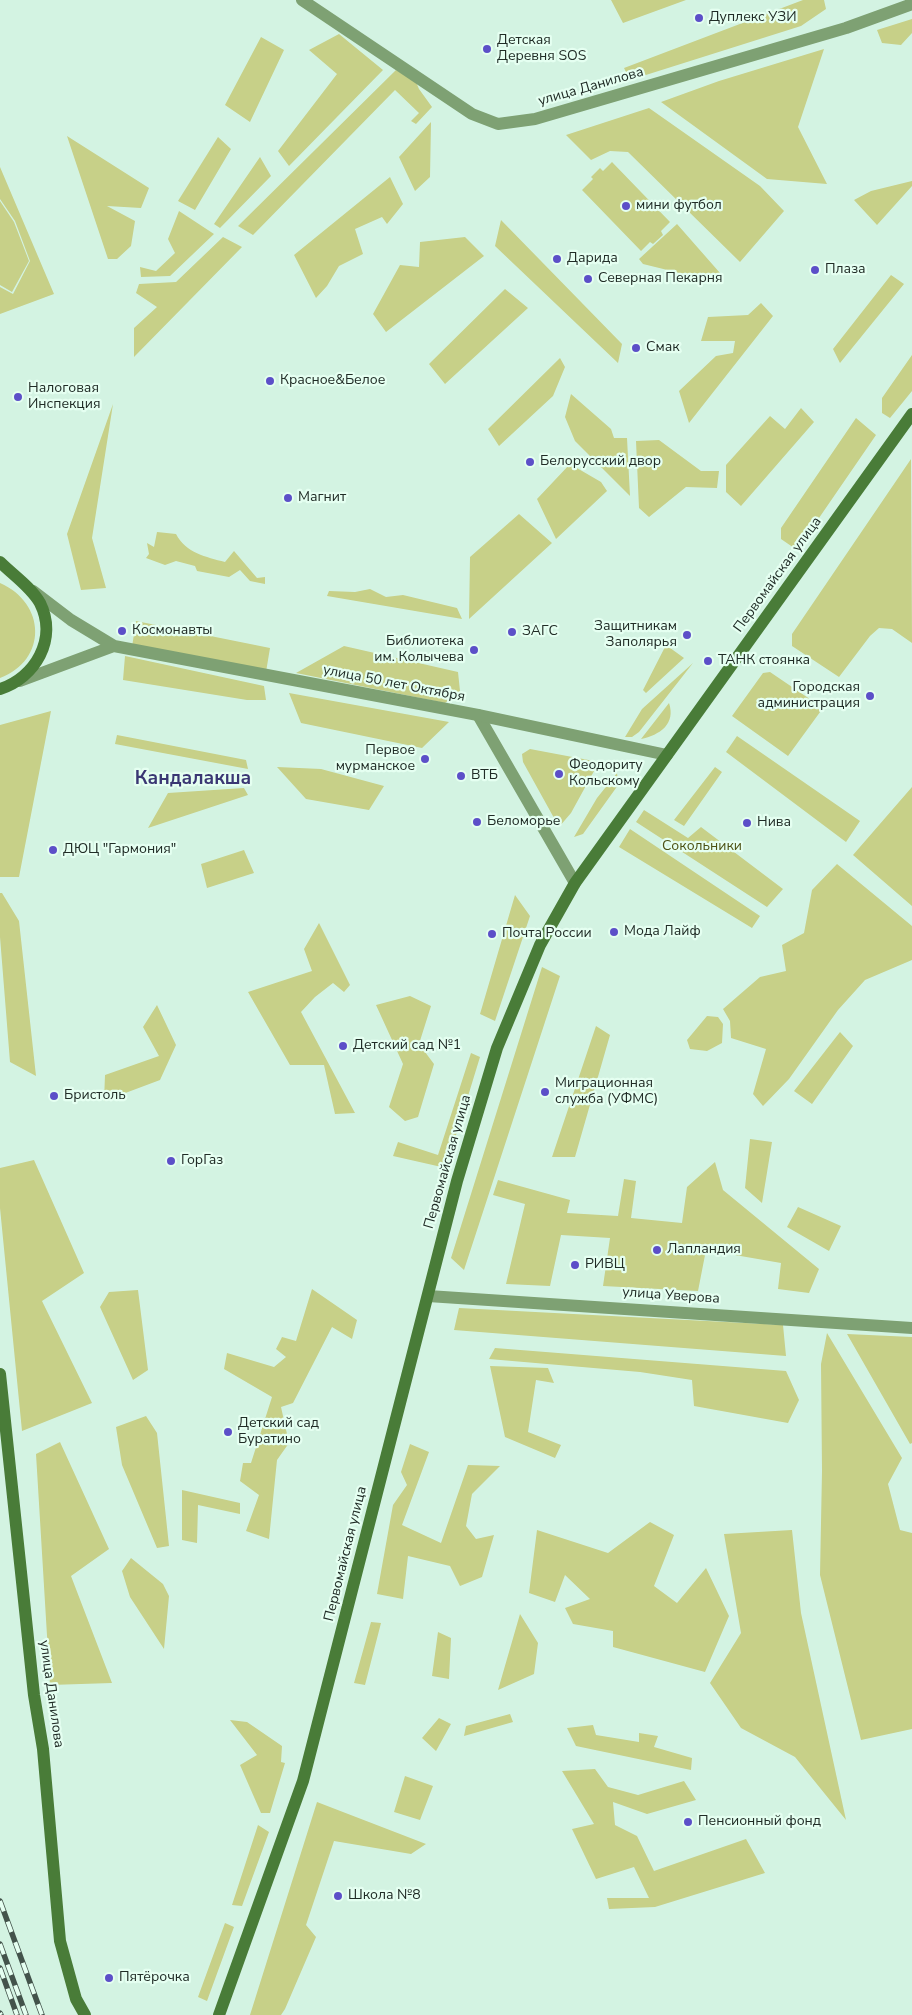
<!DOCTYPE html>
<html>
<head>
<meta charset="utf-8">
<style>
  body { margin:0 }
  canvas { display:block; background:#d3f3e2 }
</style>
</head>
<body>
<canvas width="912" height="2015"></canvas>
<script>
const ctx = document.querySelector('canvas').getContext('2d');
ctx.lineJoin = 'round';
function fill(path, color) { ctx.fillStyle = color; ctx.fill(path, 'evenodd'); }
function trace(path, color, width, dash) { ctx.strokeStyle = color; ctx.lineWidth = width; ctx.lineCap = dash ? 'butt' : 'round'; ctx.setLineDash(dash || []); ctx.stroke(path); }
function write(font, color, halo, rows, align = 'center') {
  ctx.font = font + ' "Nunito Sans",sans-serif'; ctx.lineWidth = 4.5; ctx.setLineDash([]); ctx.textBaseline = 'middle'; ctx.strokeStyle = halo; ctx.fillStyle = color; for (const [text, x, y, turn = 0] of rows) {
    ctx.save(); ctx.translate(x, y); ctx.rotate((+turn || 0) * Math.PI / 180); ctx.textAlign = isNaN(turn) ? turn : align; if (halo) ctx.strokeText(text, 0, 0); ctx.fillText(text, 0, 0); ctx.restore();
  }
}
fill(new Path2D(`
  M 611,0 L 686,0 L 623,23 Z
  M 803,0 L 824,0 L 826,9 L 801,26 L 630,80 L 624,68 Z
  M 912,19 L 912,33 L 901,45 L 882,43 L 877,30 Z
  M 339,34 L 383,70 L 289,166 L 278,151 L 337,74 L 309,50 Z
  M 261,37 L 284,50 L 250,122 L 225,105 Z
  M 824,49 L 798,127 L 827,184 L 767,179 L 661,102 L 719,81 Z
  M 396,70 L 416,82 L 419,89 L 432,107 L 416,124 L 411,121 L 419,113 L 395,90 L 253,235 L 238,226 Z
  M 649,108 L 760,186 L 784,211 L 740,262 L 628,152 L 610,151 L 591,160 L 566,135 Z
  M 431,122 L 430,177 L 415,191 L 399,157 Z
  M 67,136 L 149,188 L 141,208 L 107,206 L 135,221 L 131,246 L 117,259 L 108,259 Z
  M 218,137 L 231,149 L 195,210 L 178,201 Z
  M 260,157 L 271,176 L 220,228 L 214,224 Z
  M 612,162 L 670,222 L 661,231 L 663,235 L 653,244 L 650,242 L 641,251 L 582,190 L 593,179 L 591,177 L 600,168 L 603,171 Z
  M 0,167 L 54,294 L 0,314 L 0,287 L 13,294 L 30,261 L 15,221 L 0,199 Z
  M 390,177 L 403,204 L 387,224 L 382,217 L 355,229 L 363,254 L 339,266 L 327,286 L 316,298 L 294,255 Z
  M 912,181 L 912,186 L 877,225 L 854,200 L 871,191 Z
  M 0,201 L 14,222 L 29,261 L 12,292 L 0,285 Z
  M 179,211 L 214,234 L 170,276 L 141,277 L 140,267 L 156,271 L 175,253 L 168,239 Z
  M 501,220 L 622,344 L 618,363 L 495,246 Z
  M 677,224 L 720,273 L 712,281 L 643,264 L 639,259 Z
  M 223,237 L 242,247 L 134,357 L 134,328 L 157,307 L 136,293 L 139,284 L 176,282 Z
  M 465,237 L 484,256 L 386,332 L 373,314 L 400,265 L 419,267 L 420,242 Z
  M 891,275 L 904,284 L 840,363 L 833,349 Z
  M 505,289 L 528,308 L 445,384 L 429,364 Z
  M 761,303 L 773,316 L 689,423 L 679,391 L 716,356 L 733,353 L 735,341 L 701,341 L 708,317 L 748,315 Z
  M 912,355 L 912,391 L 890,418 L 882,413 L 882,398 Z
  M 560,358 L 565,367 L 553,396 L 499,446 L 488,429 Z
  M 571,394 L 611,429 L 614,438 L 627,438 L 630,496 L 575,441 L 565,417 Z
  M 113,404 L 92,538 L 106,588 L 81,590 L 67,534 Z
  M 801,408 L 814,422 L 741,506 L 726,492 L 726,465 L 770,416 L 785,429 Z
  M 856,418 L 876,435 L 797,550 L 781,539 L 781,528 Z
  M 659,440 L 701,471 L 719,471 L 717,488 L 686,487 L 649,517 L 639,508 L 636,441 Z
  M 911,459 L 912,643 L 892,629 L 879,628 L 870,636 L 839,677 L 792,646 L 792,634 Z
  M 570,464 L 601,482 L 607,491 L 556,539 L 537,499 Z
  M 519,514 L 552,543 L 469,619 L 470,557 Z
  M 157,532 L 176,534 C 186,553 206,557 225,562 L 234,551 L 257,578 L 265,577 L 265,584 L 250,581 L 240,570 L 229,577 L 197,571 L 195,566 L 176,561 L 165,565 L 146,558 L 149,554 L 147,543 L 154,547 Z
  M 0,583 C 46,603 48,660 0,678 Z
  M 370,589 L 386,597 L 403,595 L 457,608 L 462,619 L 327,596 L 329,591 L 355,592 Z
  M 136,621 L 270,648 L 266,672 L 132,647 Z
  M 666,645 L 684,658 L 646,693 L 643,690 Z
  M 344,646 L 458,672 L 460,691 L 445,703 L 296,673 Z
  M 125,656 L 264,686 L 266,700 L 247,700 L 123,680 Z
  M 693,663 L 639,732 L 632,737 L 625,737 L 642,709 Z
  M 770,672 L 823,708 L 788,756 L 732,716 L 763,673 Z
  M 289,693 L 427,718 L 449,722 L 422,748 L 301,723 Z
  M 669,703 C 676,724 660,735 641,739 Z
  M 51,711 L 19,877 L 0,877 L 0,725 Z
  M 117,735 L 246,760 L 248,769 L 115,744 Z
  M 737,736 L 860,821 L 846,842 L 726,752 Z
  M 530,749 L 599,762 L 571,813 L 559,827 L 523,762 L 522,754 Z
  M 277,767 L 321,769 L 384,786 L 369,810 L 306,799 Z
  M 715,767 L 722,772 L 684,826 L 674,820 Z
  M 617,773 L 618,782 L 616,788 L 583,834 L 574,837 L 597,798 Z
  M 912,787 L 912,906 L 853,855 Z
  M 244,788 L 248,795 L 148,828 L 168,793 Z
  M 644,810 L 688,838 L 701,827 L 783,889 L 767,907 L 636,822 Z
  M 630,829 L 760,916 L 752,928 L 619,847 Z
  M 244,850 L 254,873 L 207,888 L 201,864 Z
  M 837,864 L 912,926 L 912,960 L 865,980 L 838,1010 L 789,1079 L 763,1106 L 753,1094 L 766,1049 L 731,1038 L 730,1021 L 723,1009 L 760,977 L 786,971 L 782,945 L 804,933 L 812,890 Z
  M 0,893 L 2,893 L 19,921 L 36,1076 L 10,1062 L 0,937 Z
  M 515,895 L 530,916 L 495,1021 L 480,1014 Z
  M 319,923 L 350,985 L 344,992 L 333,983 L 315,997 L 301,1012 L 355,1113 L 335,1114 L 324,1065 L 290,1065 L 248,992 L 312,971 L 304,949 Z
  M 542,967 L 560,976 L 464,1270 L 451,1258 Z
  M 410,996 L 431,1006 L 419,1044 L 434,1064 L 418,1117 L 405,1121 L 389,1107 L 403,1064 L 376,1005 Z
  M 157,1005 L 176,1045 L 160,1080 L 104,1101 L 105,1075 L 159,1056 L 143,1027 Z
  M 707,1016 L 718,1017 L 723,1024 L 722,1043 L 707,1051 L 690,1049 L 687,1040 Z
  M 596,1026 L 610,1035 L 575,1157 L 552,1157 Z
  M 840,1032 L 853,1046 L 812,1104 L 794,1091 Z
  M 471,1053 L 480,1057 L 446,1168 L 393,1156 L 398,1142 L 438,1155 Z
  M 750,1139 L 772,1142 L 762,1203 L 745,1188 Z
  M 34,1160 L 84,1273 L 42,1301 L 92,1403 L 22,1431 L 0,1208 L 0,1168 Z
  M 715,1162 L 723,1190 L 819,1269 L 809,1293 L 778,1289 L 781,1263 L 706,1250 L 698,1291 L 603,1286 L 610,1238 L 561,1235 L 550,1286 L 506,1284 L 525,1204 L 493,1195 L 498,1180 L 570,1200 L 567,1213 L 618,1216 L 624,1179 L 636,1181 L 631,1218 L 682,1223 L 687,1187 Z
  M 798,1207 L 841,1226 L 829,1251 L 787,1227 Z
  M 312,1289 L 357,1320 L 352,1339 L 332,1327 L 293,1403 L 281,1407 L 289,1443 L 277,1460 L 269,1539 L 246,1531 L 259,1495 L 240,1481 L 243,1463 L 251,1463 L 272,1397 L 224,1369 L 227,1353 L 274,1367 L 286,1357 L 276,1349 L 282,1337 L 296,1341 Z
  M 138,1290 L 148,1370 L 133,1380 L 100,1307 L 109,1292 Z
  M 459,1308 L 783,1325 L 786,1356 L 454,1330 Z
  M 827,1333 L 902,1458 L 888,1484 L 900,1530 L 912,1533 L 912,1729 L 861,1740 L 820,1575 L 822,1471 L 821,1364 Z
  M 847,1334 L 912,1337 L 912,1443 L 910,1444 Z
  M 495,1348 L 786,1371 L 799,1400 L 788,1423 L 694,1406 L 692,1380 L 640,1372 L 489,1359 Z
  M 490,1366 L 548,1368 L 554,1383 L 536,1380 L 528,1432 L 561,1445 L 555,1458 L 505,1437 Z
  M 146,1416 L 157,1433 L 169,1546 L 157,1548 L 122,1465 L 116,1427 Z
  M 60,1442 L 109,1549 L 71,1576 L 112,1683 L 50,1685 L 36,1454 Z
  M 410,1444 L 429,1452 L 402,1525 L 441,1543 L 468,1465 L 500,1466 L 472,1494 L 466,1526 L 476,1539 L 494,1535 L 482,1577 L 460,1586 L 450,1566 L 408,1556 L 403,1599 L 377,1594 L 393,1505 L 407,1485 L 401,1472 Z
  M 182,1490 L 240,1503 L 240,1514 L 198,1505 L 197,1543 L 182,1540 Z
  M 650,1522 L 674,1535 L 654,1586 L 677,1603 L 706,1568 L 729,1616 L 705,1672 L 613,1647 L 613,1631 L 573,1624 L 565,1608 L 590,1599 L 565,1575 L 555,1602 L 529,1593 L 537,1530 L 608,1553 Z
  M 792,1530 L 801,1613 L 846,1820 L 795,1757 L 741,1728 L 710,1683 L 741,1633 L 724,1534 Z
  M 131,1558 L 163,1584 L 169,1596 L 164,1649 L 130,1597 L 122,1571 Z
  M 520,1614 L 538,1643 L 534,1674 L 498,1690 Z
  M 371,1622 L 381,1623 L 365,1685 L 354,1683 Z
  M 438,1632 L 451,1638 L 449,1679 L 432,1676 Z
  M 510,1714 L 513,1722 L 464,1736 L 466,1726 Z
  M 439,1718 L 451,1724 L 436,1751 L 422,1738 Z
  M 230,1720 L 247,1722 L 282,1746 L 281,1762 L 285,1763 L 270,1813 L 261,1813 L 240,1765 L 257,1755 Z
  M 593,1725 L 596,1735 L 639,1742 L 639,1733 L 658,1736 L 654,1747 L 692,1758 L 691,1770 L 576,1746 L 567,1728 Z
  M 595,1769 L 608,1787 L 638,1795 L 684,1781 L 696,1800 L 647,1814 L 613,1802 L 615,1825 L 637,1836 L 654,1871 L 746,1839 L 765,1873 L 655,1907 L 609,1909 L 607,1898 L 649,1898 L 634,1867 L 596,1879 L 572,1829 L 594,1824 L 562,1771 Z
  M 405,1776 L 433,1786 L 420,1820 L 394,1812 Z
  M 317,1802 L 426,1844 L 411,1854 L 334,1841 L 306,1925 L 316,1937 L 285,2009 L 281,2015 L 250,2015 Z
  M 258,1825 L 269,1832 L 242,1906 L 232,1905 Z
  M 225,1923 L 234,1927 L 207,2001 L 198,1997 Z`), '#c7d088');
trace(new Path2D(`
  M 302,0 L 472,114 L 498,124 L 535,119 L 846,28 L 912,4
  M 478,715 L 575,883
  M 428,1296 L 912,1328`), '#7ea173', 12);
trace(new Path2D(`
  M 33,591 L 71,620 L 114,646 L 478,715 L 667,755
  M 20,681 L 114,646`), '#7ea173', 12);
trace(new Path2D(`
  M 0,562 C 13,575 31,587 40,603 C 58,639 35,678 0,689
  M 0,1374 L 34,1695 L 43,1749 L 60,1941 L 76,1999 L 85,2015
  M 219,2015 L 303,1781 L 457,1181 L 497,1048 L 540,945 L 575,883 L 912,414`), '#497c38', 12);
const rail = new Path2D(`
  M 0,1901 L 42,2015
  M 0,1944 L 26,2015
  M 0,1968 L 17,2015
  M 0,2013 L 1,2015`);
trace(rail, '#43534b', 5.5);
trace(rail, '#e5fff1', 4, [11]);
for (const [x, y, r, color] of [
  [699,18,5,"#5c4fc8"],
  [487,49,5,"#5c4fc8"],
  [626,206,5,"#5c4fc8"],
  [557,259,5,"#5c4fc8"],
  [815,270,5,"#5c4fc8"],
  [588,279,5,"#5c4fc8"],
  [636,348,5,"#5c4fc8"],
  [270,381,5,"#5c4fc8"],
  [18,397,5,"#5c4fc8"],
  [530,462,5,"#5c4fc8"],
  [288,498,5,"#5c4fc8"],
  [122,631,5,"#5c4fc8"],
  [512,632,5,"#5c4fc8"],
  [687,635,5,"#5c4fc8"],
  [474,650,5,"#5c4fc8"],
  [708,661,5,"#5c4fc8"],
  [870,696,5,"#5c4fc8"],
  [425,759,5,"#5c4fc8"],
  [559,774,5,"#5c4fc8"],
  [461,776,5,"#5c4fc8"],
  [477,822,5,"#5c4fc8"],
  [747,823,5,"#5c4fc8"],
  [53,850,5,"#5c4fc8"],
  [614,932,5,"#5c4fc8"],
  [492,934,5,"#5c4fc8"],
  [343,1046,5,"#5c4fc8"],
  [545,1092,5,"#5c4fc8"],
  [54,1096,5,"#5c4fc8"],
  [171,1161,5,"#5c4fc8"],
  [657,1250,5,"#5c4fc8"],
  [575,1265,5,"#5c4fc8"],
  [228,1432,5,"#5c4fc8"],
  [688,1822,5,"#5c4fc8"],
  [338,1896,5,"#5c4fc8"],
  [109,1978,5,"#5c4fc8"]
]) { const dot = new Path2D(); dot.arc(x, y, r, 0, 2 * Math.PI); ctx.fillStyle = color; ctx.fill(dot); trace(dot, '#e5fff1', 2); }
write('14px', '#202c26', '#e5fff1', [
  ["Дуплекс УЗИ",709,18],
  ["Детская",497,41],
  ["Деревня SOS",497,57],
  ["мини футбол",636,206],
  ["Дарида",567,259],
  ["Плаза",825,270],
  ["Северная Пекарня",598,279],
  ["Смак",646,348],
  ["Красное&Белое",280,381],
  ["Налоговая",28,389],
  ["Инспекция",28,405],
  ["Белорусский двор",540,462],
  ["Магнит",298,498],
  ["Защитникам",677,627,"right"],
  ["Заполярья",677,643,"right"],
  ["Космонавты",132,631],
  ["ЗАГС",522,632],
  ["Библиотека",464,642,"right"],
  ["им. Колычева",464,658,"right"],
  ["ТАНК стоянка",718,661],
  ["Городская",860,688,"right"],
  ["администрация",860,704,"right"],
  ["Первое",415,751,"right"],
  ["мурманское",415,767,"right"],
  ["Феодориту",569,766],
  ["Кольскому",569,782],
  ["ВТБ",471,776],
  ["Беломорье",487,822],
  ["Нива",757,823],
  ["ДЮЦ \"Гармония\"",63,850],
  ["Мода Лайф",624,932],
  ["Почта России",502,934],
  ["Детский сад №1",353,1046],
  ["Миграционная",555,1084],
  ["служба (УФМС)",555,1100],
  ["Бристоль",64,1096],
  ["ГорГаз",181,1161],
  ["Лапландия",667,1250],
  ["РИВЦ",585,1265],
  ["Детский сад",238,1424],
  ["Буратино",238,1440],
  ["Пенсионный фонд",698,1822],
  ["Школа №8",348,1896],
  ["Пятёрочка",119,1978]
], 'left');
write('14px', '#202c26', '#e5fff1', [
  ["улица Данилова",591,87,-16],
  ["Первомайская улица",778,575,-54],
  ["улица 50 лет Октября",394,684,11],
  ["Первомайская улица",448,1162,-74],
  ["улица Уверова",671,1296,4],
  ["Первомайская улица",346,1554,-76],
  ["улица Данилова",51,1694,82]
]);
write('14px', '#4c5113', '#e5fff1', [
  ["Сокольники",702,847]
]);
write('bold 19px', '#3a3773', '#e5fff1', [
  ["Кандалакша",193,779]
]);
</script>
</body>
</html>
